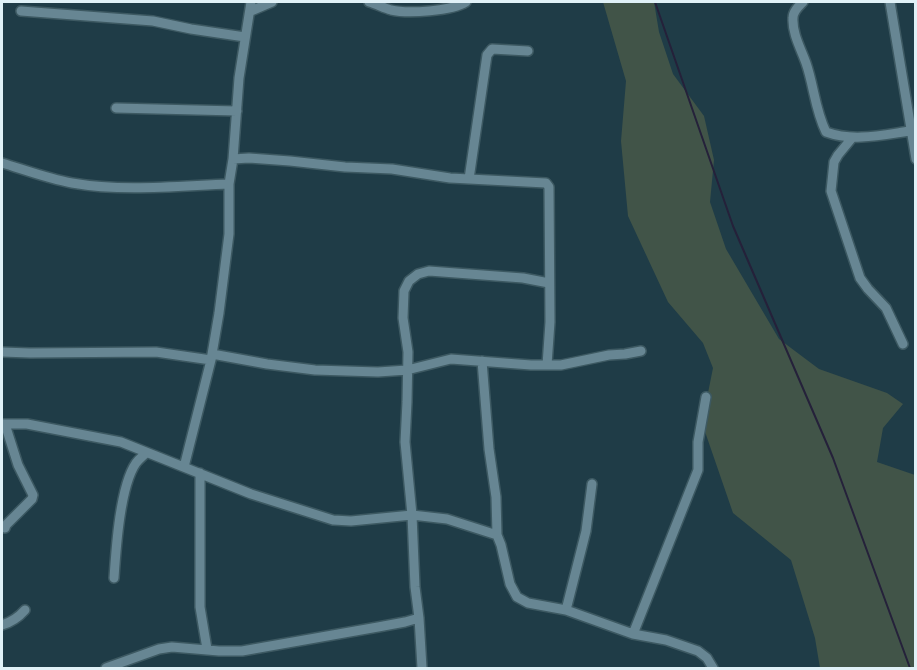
<!DOCTYPE html>
<html>
<head>
<meta charset="utf-8">
<style>
  body { margin:0 }
  #map { position:relative; width:917px; height:670px; overflow:hidden; background:#1f3c47; font-family:Karla,sans-serif }
  canvas { display:block }
  .frame { position:absolute; inset:0; border:3px solid #e0f1f7; pointer-events:none }
</style>
</head>
<body>
<div id="map">
<canvas width="917" height="670"></canvas>
<div class="frame"></div>
</div>
<script>
const ctx = document.querySelector('canvas').getContext('2d');
ctx.lineJoin = 'round';
function fill(path, color) { ctx.fillStyle = color; ctx.fill(path, 'evenodd'); }
function trace(path, color, width, dash) { ctx.strokeStyle = color; ctx.lineWidth = width; ctx.lineCap = dash ? 'butt' : 'round'; ctx.setLineDash(dash || []); ctx.stroke(path); }
fill(new Path2D(`
  M 603,2 L 654,2 L 659,32 L 673,74 L 704,116 L 714,160 L 710,202 L 726,249 L 779,339 L 819,369 L 887,393 L 903,404 L 883,428 L 877,462 L 915,475 L 915,668 L 820,668 L 815,638 L 791,560 L 733,513 L 702,423 L 713,368 L 703,343 L 668,302 L 628,216 L 621,141 L 626,81 Z`), '#415448');
trace(new Path2D(`
  M 655,2 L 733,226 L 833,458 L 910,668`), '#25213a', 2);
const street = new Path2D(`
  M 369,2 C 376,4 384,8 391,10 C 408,14 452,11 466,2
  M 803,2 C 799,6 793,11 793,18 C 792,33 801,49 806,63 C 814,86 815,110 826,132 C 853,142 882,135 910,131
  M 890,2 L 916,159
  M 21,11 L 153,21 L 191,29 L 245,37
  M 251,11 L 272,2
  M 116,108 L 237,111
  M 852,138 L 838,155 L 834,162 L 831,191 L 860,278 L 868,289 L 886,308 L 903,344
  M 233,159 L 249,158 L 290,161 L 345,167 L 392,169 L 450,178 L 546,183 L 549,187 L 550,322 L 547,365
  M 2,163 C 25,170 49,179 72,183 C 123,192 178,186 229,184
  M 469,179 L 487,55 L 492,49 L 528,51
  M 2,352 L 30,353 L 156,352 L 211,360
  M 212,354 L 267,364 L 315,370 L 378,372 L 407,370 L 451,359 L 531,365 L 561,365 L 609,355 L 625,354 L 641,351
  M 482,361 L 489,449 L 496,497 L 497,535 L 501,545 L 510,584 L 517,597 L 528,603 L 566,610 L 633,634 L 666,640 L 698,651 L 707,658 L 713,668
  M 2,424 L 27,424 L 121,442 L 251,494 L 333,520 L 351,521 L 412,515 L 447,519 L 497,535
  M 5,424 L 18,465 L 33,495 L 32,499 L 6,525 L 5,528
  M 184,467 L 211,360 L 219,313 L 229,234 L 229,184 L 233,159 L 239,78 L 251,2
  M 200,473 L 200,607 L 207,649
  M 114,578 C 116,548 120,486 136,463 C 139,459 143,456 146,453
  M 566,610 L 586,531 L 592,484
  M 2,625 C 12,622 18,618 25,610
  M 633,634 L 698,470 L 698,442 L 706,397
  M 106,668 L 159,649 L 172,647 L 219,651 L 242,651 L 378,627 L 405,622 L 419,618
  M 422,668 L 419,618 L 415,587 L 412,515 L 405,442 L 407,402 L 408,352 L 403,318 L 404,291 L 409,281 L 418,274 L 429,271 L 523,278 L 549,283`);
trace(street, '#3d5962', 12);
trace(street, '#678693', 9);
</script>
</body>
</html>
